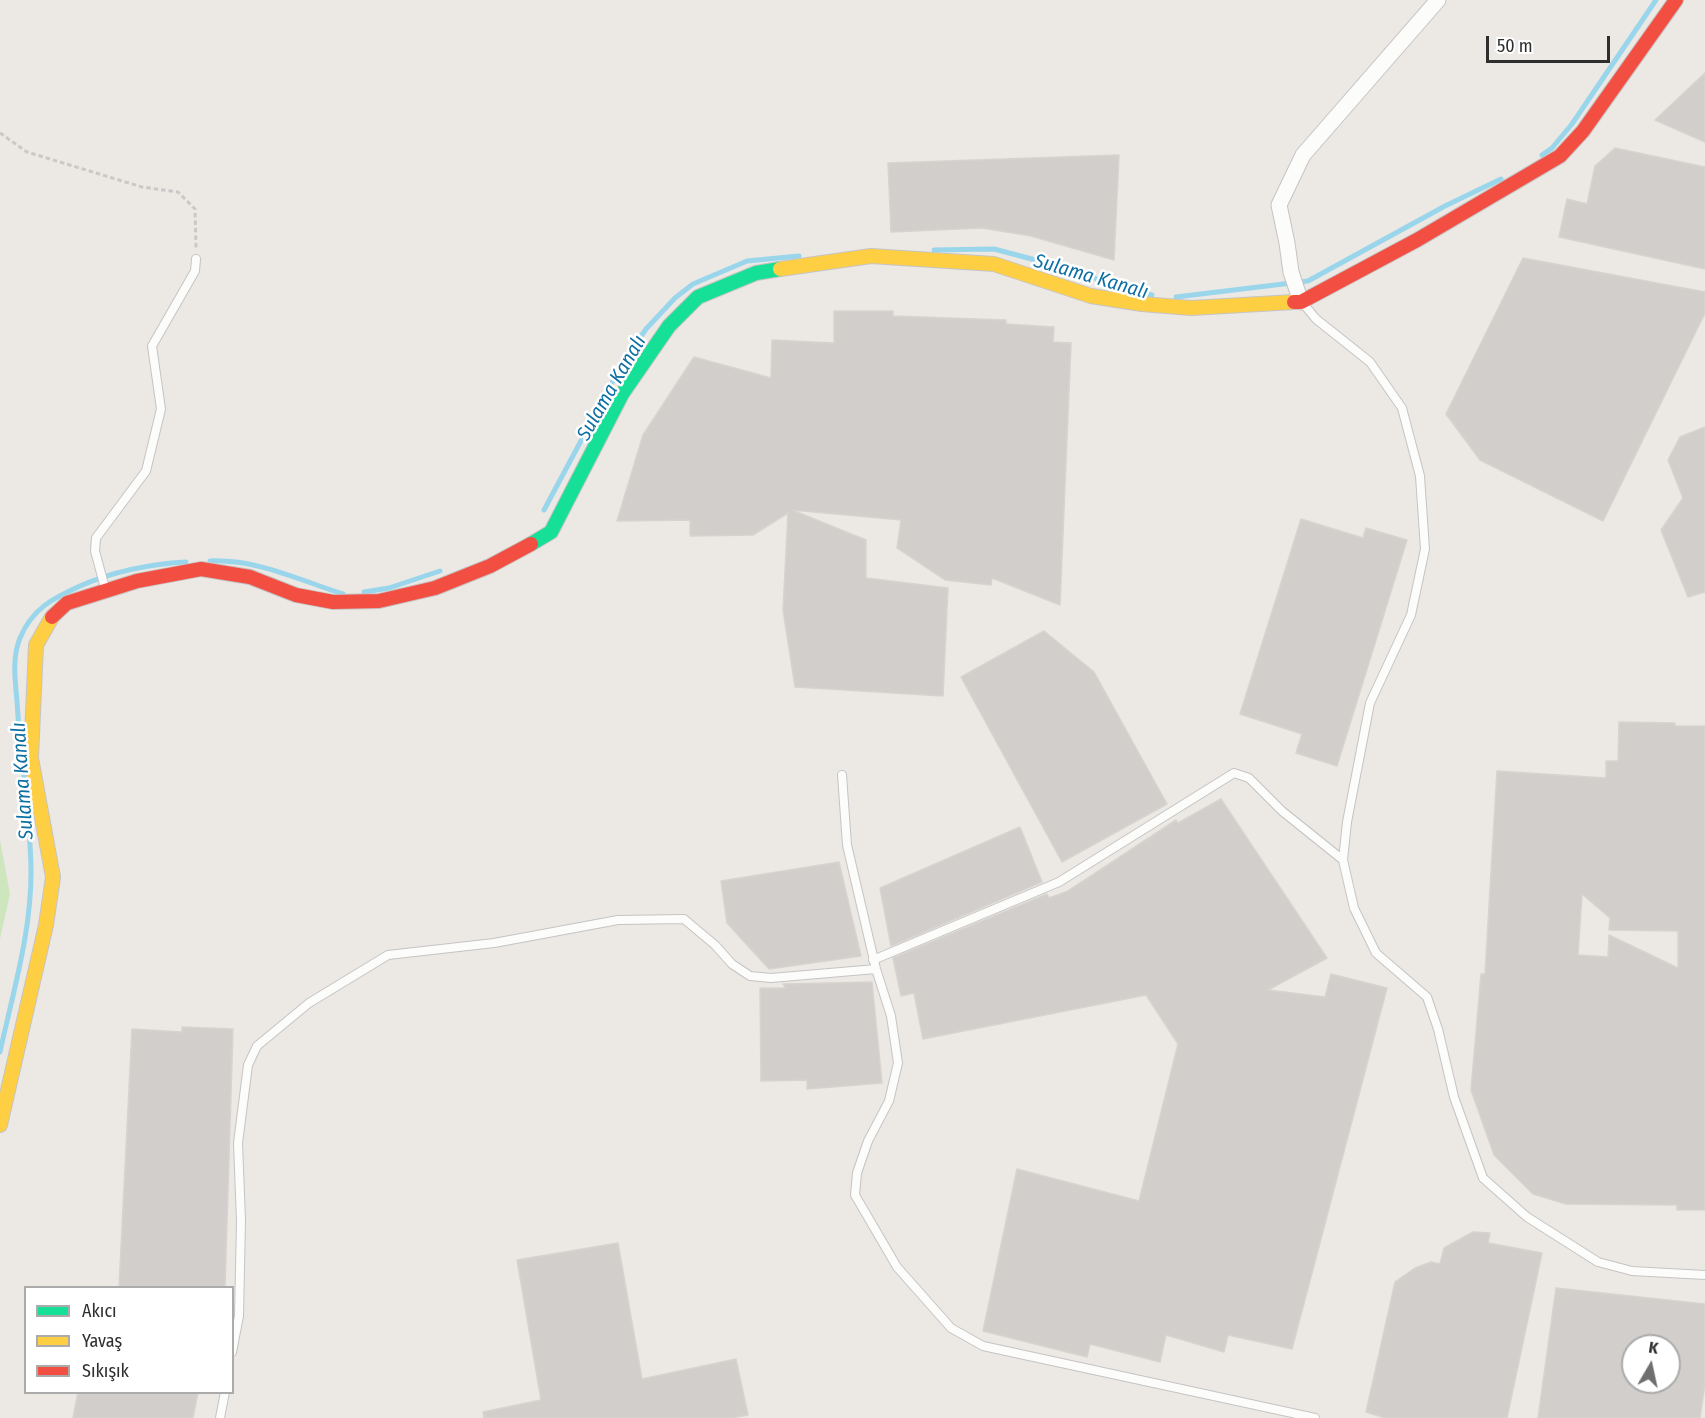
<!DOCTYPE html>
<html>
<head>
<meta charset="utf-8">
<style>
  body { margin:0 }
  #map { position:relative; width:1705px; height:1418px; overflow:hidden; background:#ece8e4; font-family:"Fira Sans Condensed",sans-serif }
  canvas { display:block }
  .legend { position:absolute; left:24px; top:1286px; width:210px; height:108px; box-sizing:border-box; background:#fff; border:2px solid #ababab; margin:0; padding:8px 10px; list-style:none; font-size:18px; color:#2e2e2e }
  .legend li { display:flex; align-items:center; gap:12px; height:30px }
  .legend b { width:30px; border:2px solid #ababab }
  .north { position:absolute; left:1621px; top:1334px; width:60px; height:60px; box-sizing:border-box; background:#fff; border:2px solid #ababab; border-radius:50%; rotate:9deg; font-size:16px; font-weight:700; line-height:24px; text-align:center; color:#2e2e2e }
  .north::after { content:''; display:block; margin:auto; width:21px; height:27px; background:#706f6e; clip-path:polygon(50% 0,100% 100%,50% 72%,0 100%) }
  .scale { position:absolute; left:1486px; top:36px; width:124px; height:27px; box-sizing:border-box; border:3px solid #2e2e2e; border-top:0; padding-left:8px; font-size:18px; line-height:21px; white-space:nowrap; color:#2e2e2e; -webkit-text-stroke:4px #fff; paint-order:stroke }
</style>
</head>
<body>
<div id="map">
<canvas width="1705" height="1418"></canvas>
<ul class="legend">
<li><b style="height:8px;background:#16e098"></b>Akıcı</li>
<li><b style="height:8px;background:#ffcf43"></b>Yavaş</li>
<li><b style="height:8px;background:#f24e42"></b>Sıkışık</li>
</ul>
<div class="north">K</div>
<div class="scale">50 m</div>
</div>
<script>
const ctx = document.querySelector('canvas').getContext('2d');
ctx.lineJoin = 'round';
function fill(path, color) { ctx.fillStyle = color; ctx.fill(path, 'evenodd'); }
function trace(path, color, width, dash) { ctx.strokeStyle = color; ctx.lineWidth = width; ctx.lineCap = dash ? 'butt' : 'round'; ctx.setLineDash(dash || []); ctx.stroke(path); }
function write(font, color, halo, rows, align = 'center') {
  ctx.font = font + ' "Fira Sans Condensed",sans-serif'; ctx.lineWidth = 5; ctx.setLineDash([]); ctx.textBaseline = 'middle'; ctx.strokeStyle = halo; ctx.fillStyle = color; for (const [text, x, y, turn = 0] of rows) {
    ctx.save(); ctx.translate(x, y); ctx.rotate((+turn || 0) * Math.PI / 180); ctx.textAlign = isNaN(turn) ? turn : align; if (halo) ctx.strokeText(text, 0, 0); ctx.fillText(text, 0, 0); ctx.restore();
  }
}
fill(new Path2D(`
  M 0,840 L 10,894 L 0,939 Z`), '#cee6be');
trace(new Path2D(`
  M 1542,155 L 1552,148 L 1572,124 L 1656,0
  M 934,250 L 994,249 L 1062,267 L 1129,290 L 1152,295
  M 1176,297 L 1308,281 L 1445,206 L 1501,179
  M 544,510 L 621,366 L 646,329 L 675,298 L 693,284 L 747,261 L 799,256
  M 210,561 C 257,559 299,580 343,594
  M 364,592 L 389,588 L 440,571
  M 0,1052 C 13,992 32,930 31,868 C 30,813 20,757 17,701 C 15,680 12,657 20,638 C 32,609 53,598 80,586 C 112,572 151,564 186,562`), '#99d6ec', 5);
const building = new Path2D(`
  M 1705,73 L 1705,142 L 1655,120 Z
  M 1615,148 L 1705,167 L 1705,269 L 1559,237 L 1567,199 L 1587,204 L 1595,166 Z
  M 1119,155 L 1114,260 L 1031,236 L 982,228 L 891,232 L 888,163 Z
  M 1523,258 L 1705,292 L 1705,313 L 1603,521 L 1480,460 L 1446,414 Z
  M 834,311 L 893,311 L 893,316 L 1006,320 L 1006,324 L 1054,327 L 1053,342 L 1071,343 L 1060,605 L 992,578 L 991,585 L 945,580 L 897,548 L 901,520 L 792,510 L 866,540 L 866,578 L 948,588 L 943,696 L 795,687 L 783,610 L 788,513 L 753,535 L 690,536 L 690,520 L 617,521 L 643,435 L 694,357 L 771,378 L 772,340 L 834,343 Z
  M 1705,427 L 1705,592 L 1688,597 L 1661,530 L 1683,498 L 1668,460 L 1680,437 Z
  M 1301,519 L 1363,538 L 1366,528 L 1407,540 L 1337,766 L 1296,753 L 1302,734 L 1240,714 Z
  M 1044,631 L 1094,672 L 1167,804 L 1062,862 L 961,677 Z
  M 1619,722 L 1675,723 L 1675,726 L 1705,726 L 1705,1210 L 1677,1210 L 1677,1205 L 1566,1204 L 1533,1194 L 1494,1155 L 1471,1090 L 1481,974 L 1485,974 L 1497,771 L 1606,778 L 1606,761 L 1618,761 ZM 1582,894 L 1610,918 L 1609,930 L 1678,931 L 1678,968 L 1609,935 L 1608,957 L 1578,955 Z
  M 1221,799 L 1327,958 L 1268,990 L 1325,997 L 1331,974 L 1387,988 L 1292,1349 L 1228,1335 L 1224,1352 L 1166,1335 L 1160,1362 L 1090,1344 L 1087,1357 L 983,1331 L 1017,1169 L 1139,1201 L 1178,1044 L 1146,995 L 923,1039 L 914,993 L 901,996 L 893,958 L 1047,894 L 1049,898 L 1068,891 L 1176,820 L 1178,823 Z
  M 1020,827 L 1042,882 L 891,946 L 880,888 Z
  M 839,862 L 861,956 L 769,969 L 727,923 L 721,881 Z
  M 872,982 L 882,1083 L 807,1089 L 807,1080 L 761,1081 L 760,988 L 786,988 L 783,984 Z
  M 182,1027 L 233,1029 L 225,1287 L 119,1287 L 132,1029 L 182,1032 Z
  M 1473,1232 L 1490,1233 L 1488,1243 L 1542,1253 L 1507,1418 L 1385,1418 L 1366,1412 L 1395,1282 L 1415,1268 L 1431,1262 L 1440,1264 L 1444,1248 Z
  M 618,1243 L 642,1379 L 736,1359 L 748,1415 L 732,1418 L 484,1418 L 483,1412 L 541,1400 L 517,1260 Z
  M 1556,1288 L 1705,1304 L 1705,1383 L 1700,1418 L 1538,1418 ZM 1633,1346 L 1669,1346 L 1669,1382 L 1633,1382 Z
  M 78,1392 L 198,1392 L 193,1418 L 73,1418 Z`);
fill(building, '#d1cecb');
trace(building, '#d7d4d0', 1.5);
const lane = new Path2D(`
  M 1302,302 L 1316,319 L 1370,362 L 1402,408 L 1420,476 L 1425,549 L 1411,615 L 1370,703 L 1347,822 L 1343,860 L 1354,908 L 1376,953 L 1427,997 L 1438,1029 L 1454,1097 L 1483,1178 L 1527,1217 L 1598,1262 L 1632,1271 L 1705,1275
  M 105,588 L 95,551 L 96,538 L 146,471 L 161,409 L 152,346 L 195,271 L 196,259
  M 842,775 L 847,845 L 876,969 L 891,1016 L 898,1063 L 889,1101 L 868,1141 L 857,1173 L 855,1195 L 897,1267 L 951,1328 L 983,1346 L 1315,1418
  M 873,960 L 1059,882 L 1234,773 L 1249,778 L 1282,811 L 1343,860
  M 232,1352 L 239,1316 L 241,1221 L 238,1143 L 248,1065 L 257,1046 L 309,1003 L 388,955 L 494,943 L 618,920 L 684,919 L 715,945 L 732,964 L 750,976 L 771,978 L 876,969
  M 220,1418 L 225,1392`);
const street = new Path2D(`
  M 1301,302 L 1291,272 L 1287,243 L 1279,205 L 1303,155 L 1438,0`);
const fast = new Path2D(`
  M 531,544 L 551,532 L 622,394 L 669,326 L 698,297 L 756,273 L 780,269`);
const slow = new Path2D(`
  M 780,269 L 871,256 L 994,264 L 1091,296 L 1142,304 L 1191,308 L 1294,302
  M 0,1125 L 46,925 L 53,877 L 31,758 L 36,645 L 52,617`);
const jam = new Path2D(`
  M 1294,302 L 1301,302 L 1417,240 L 1560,156 L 1583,131 L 1676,0
  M 52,617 L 67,603 L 137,581 L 201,569 L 250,577 L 296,595 L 333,602 L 379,601 L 435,588 L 490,566 L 531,544`);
trace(lane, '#c5c4c5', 10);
trace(street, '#c5c4c5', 17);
trace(fast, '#c5c4c5', 16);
trace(slow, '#c5c4c5', 16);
trace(jam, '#c5c4c5', 16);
trace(new Path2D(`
  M 0,133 L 27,152 L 142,187 L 178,192 L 195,209 L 196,248`), '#c9c9c8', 3, [4.5, 3]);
trace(lane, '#fcfcfb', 8);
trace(street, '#fcfcfb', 15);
trace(fast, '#16e098', 14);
trace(slow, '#ffcf43', 14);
trace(jam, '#f24e42', 14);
write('italic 20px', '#0d6fa3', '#fff', [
  ["Sulama Kanalı",1091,277,16],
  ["Sulama Kanalı",612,388,-60],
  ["Sulama Kanalı",23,781,-94]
]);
</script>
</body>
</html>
